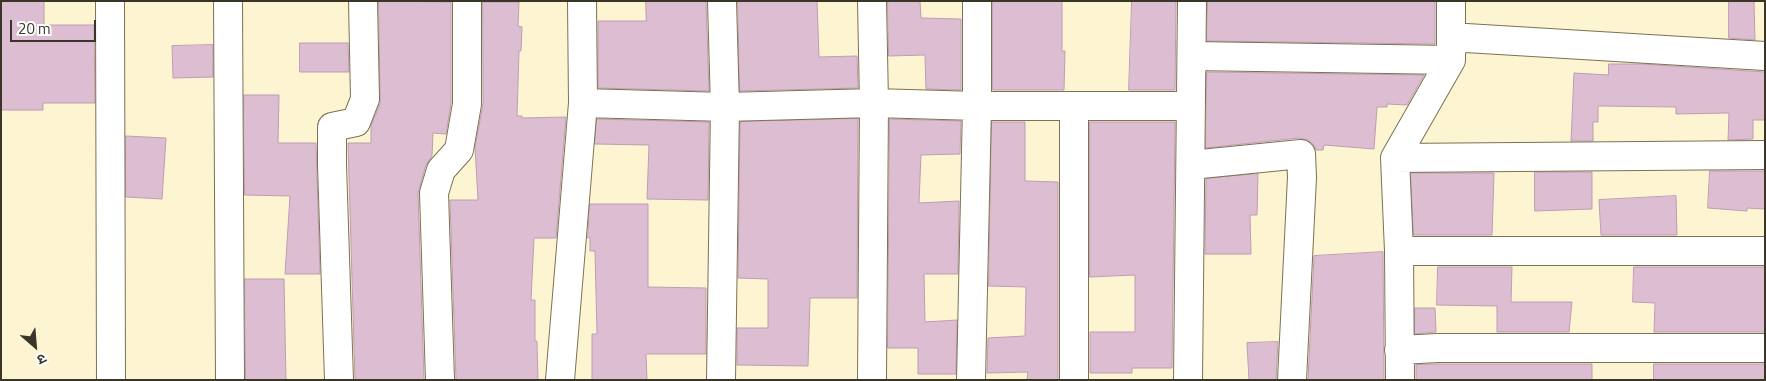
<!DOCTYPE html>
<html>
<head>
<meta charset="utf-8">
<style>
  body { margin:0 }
  #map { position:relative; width:1766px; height:381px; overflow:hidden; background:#fdf4d1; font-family:"Titillium Web","Noto Sans Devanagari",sans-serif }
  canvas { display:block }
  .frame { position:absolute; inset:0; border:2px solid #393527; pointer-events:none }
  .north { position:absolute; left:10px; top:321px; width:50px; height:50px; -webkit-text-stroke:4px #fff; paint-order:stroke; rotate:153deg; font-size:14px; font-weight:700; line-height:20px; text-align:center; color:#393527 }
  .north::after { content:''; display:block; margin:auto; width:18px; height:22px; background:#393527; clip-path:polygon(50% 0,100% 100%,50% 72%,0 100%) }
  .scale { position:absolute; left:10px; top:20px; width:86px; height:22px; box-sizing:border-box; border:2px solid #393527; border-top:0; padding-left:6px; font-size:15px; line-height:18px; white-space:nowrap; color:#393527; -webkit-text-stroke:4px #fff; paint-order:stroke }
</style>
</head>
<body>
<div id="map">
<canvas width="1766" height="381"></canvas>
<div class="frame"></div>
<div class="north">उ</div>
<div class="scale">20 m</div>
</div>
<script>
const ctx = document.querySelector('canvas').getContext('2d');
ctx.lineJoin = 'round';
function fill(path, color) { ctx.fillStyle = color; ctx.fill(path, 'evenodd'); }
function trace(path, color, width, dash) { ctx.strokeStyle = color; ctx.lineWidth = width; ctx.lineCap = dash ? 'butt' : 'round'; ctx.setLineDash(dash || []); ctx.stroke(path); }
const building = new Path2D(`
  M 1,1 L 44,1 L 44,25 L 94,25 L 95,103 L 43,103 L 43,110 L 1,110 Z
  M 379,1 L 451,2 L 451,103 L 446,134 L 433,133 L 432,156 L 426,165 L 418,193 L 424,380 L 355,380 L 348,143 L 371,143 L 371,126 L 380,104 Z
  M 646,1 L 706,1 L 709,91 L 598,88 L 598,21 L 646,21 Z
  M 738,1 L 817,1 L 819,57 L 857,56 L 858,88 L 740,91 Z
  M 888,1 L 920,1 L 921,18 L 961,19 L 961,90 L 926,89 L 925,55 L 889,56 Z
  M 993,1 L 1062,1 L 1062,51 L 1065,51 L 1064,90 L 993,90 Z
  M 1132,1 L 1176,1 L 1175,90 L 1129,90 Z
  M 1208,1 L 1435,1 L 1435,44 L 1207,41 Z
  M 1729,1 L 1754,1 L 1755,40 L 1729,38 Z
  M 483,2 L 519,2 L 518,26 L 522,27 L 521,51 L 519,51 L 517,116 L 522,116 L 522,118 L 566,117 L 556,238 L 534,238 L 531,300 L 535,300 L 535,341 L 537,341 L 538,380 L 456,380 L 450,200 L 478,200 L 475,147 L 483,104 Z
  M 300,43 L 348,43 L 349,72 L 300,72 Z
  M 213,45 L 213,77 L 173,78 L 172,46 Z
  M 1609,64 L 1642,64 L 1765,72 L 1765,120 L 1753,120 L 1753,139 L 1728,140 L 1729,113 L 1676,114 L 1676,107 L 1598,106 L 1598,122 L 1593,122 L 1593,141 L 1571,141 L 1574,73 L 1608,75 Z
  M 1207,72 L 1424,75 L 1407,105 L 1387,104 L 1387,107 L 1377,107 L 1374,149 L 1324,145 L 1323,150 L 1316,150 L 1314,145 L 1308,140 L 1299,138 L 1206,148 Z
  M 244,95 L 279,95 L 278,143 L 316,143 L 320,274 L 285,274 L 290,196 L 245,195 Z
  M 597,119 L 709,122 L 708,200 L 647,199 L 649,145 L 595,144 Z
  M 858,119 L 857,298 L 810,298 L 808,366 L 737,365 L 737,328 L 768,328 L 768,279 L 738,278 L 740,122 Z
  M 890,119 L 961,121 L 960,154 L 921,155 L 919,203 L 959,201 L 958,274 L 924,274 L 925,322 L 957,320 L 956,374 L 918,374 L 918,348 L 888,348 Z
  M 992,122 L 1025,122 L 1025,181 L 1058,182 L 1058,380 L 1027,380 L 1028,372 L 987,373 L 988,338 L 1025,336 L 1026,287 L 989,286 Z
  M 1090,122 L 1175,122 L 1172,368 L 1132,368 L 1132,373 L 1090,373 L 1090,332 L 1135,332 L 1135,275 L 1090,277 Z
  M 126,136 L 166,138 L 162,199 L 126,197 Z
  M 1710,171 L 1765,171 L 1765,209 L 1747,208 L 1747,211 L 1708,208 Z
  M 1535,172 L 1592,172 L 1592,209 L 1535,211 Z
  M 1411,173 L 1494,173 L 1492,235 L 1414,235 Z
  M 1258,174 L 1257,215 L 1250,215 L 1251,254 L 1205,254 L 1206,179 Z
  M 1676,196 L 1677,235 L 1601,235 L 1599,200 Z
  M 590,204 L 648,204 L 648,287 L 706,288 L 706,354 L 646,354 L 647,380 L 592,380 L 592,334 L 597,334 L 595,251 L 590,251 L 590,237 L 588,238 Z
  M 1383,252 L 1384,380 L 1308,380 L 1314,256 Z
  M 1438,267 L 1512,267 L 1511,302 L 1572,302 L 1569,332 L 1497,332 L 1497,306 L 1437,305 Z
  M 1634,267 L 1765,267 L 1765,332 L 1654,332 L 1655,303 L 1633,302 Z
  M 245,279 L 284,279 L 286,380 L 246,380 Z
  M 1415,308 L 1435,308 L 1436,332 L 1415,334 Z
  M 1278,342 L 1276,380 L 1249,380 L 1247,343 Z
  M 1438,364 L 1592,364 L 1592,380 L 1416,380 L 1416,365 Z
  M 1654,364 L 1765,364 L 1765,380 L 1654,380 Z`);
fill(building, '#ddbdd2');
trace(building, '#bd9db3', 1);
const street = new Path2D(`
  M 110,1 L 111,380
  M 228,1 L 230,380
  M 1451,41 L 1466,38 L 1765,56
  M 1192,56 L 1451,60
  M 583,103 L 725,107 L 874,103 L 977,106 L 1191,106
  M 1395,158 L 1765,155
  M 1191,165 L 1301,154 L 1302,177 L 1292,380
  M 1399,251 L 1765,251
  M 1399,350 L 1438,348 L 1765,348
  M 339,380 L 332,165 L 332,127 L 356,122 L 365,99 L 363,1
  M 440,380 L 434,193 L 441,170 L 459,150 L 467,104 L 467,1
  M 560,380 L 583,103 L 582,1
  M 721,380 L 725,107 L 722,1
  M 872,380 L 874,103 L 872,1
  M 971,380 L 977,106 L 977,1
  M 1074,380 L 1074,106
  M 1188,380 L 1192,1
  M 1400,380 L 1399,251 L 1395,158 L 1451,60 L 1451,1`);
trace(street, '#7b7253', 30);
trace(street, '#fff', 28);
</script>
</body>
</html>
